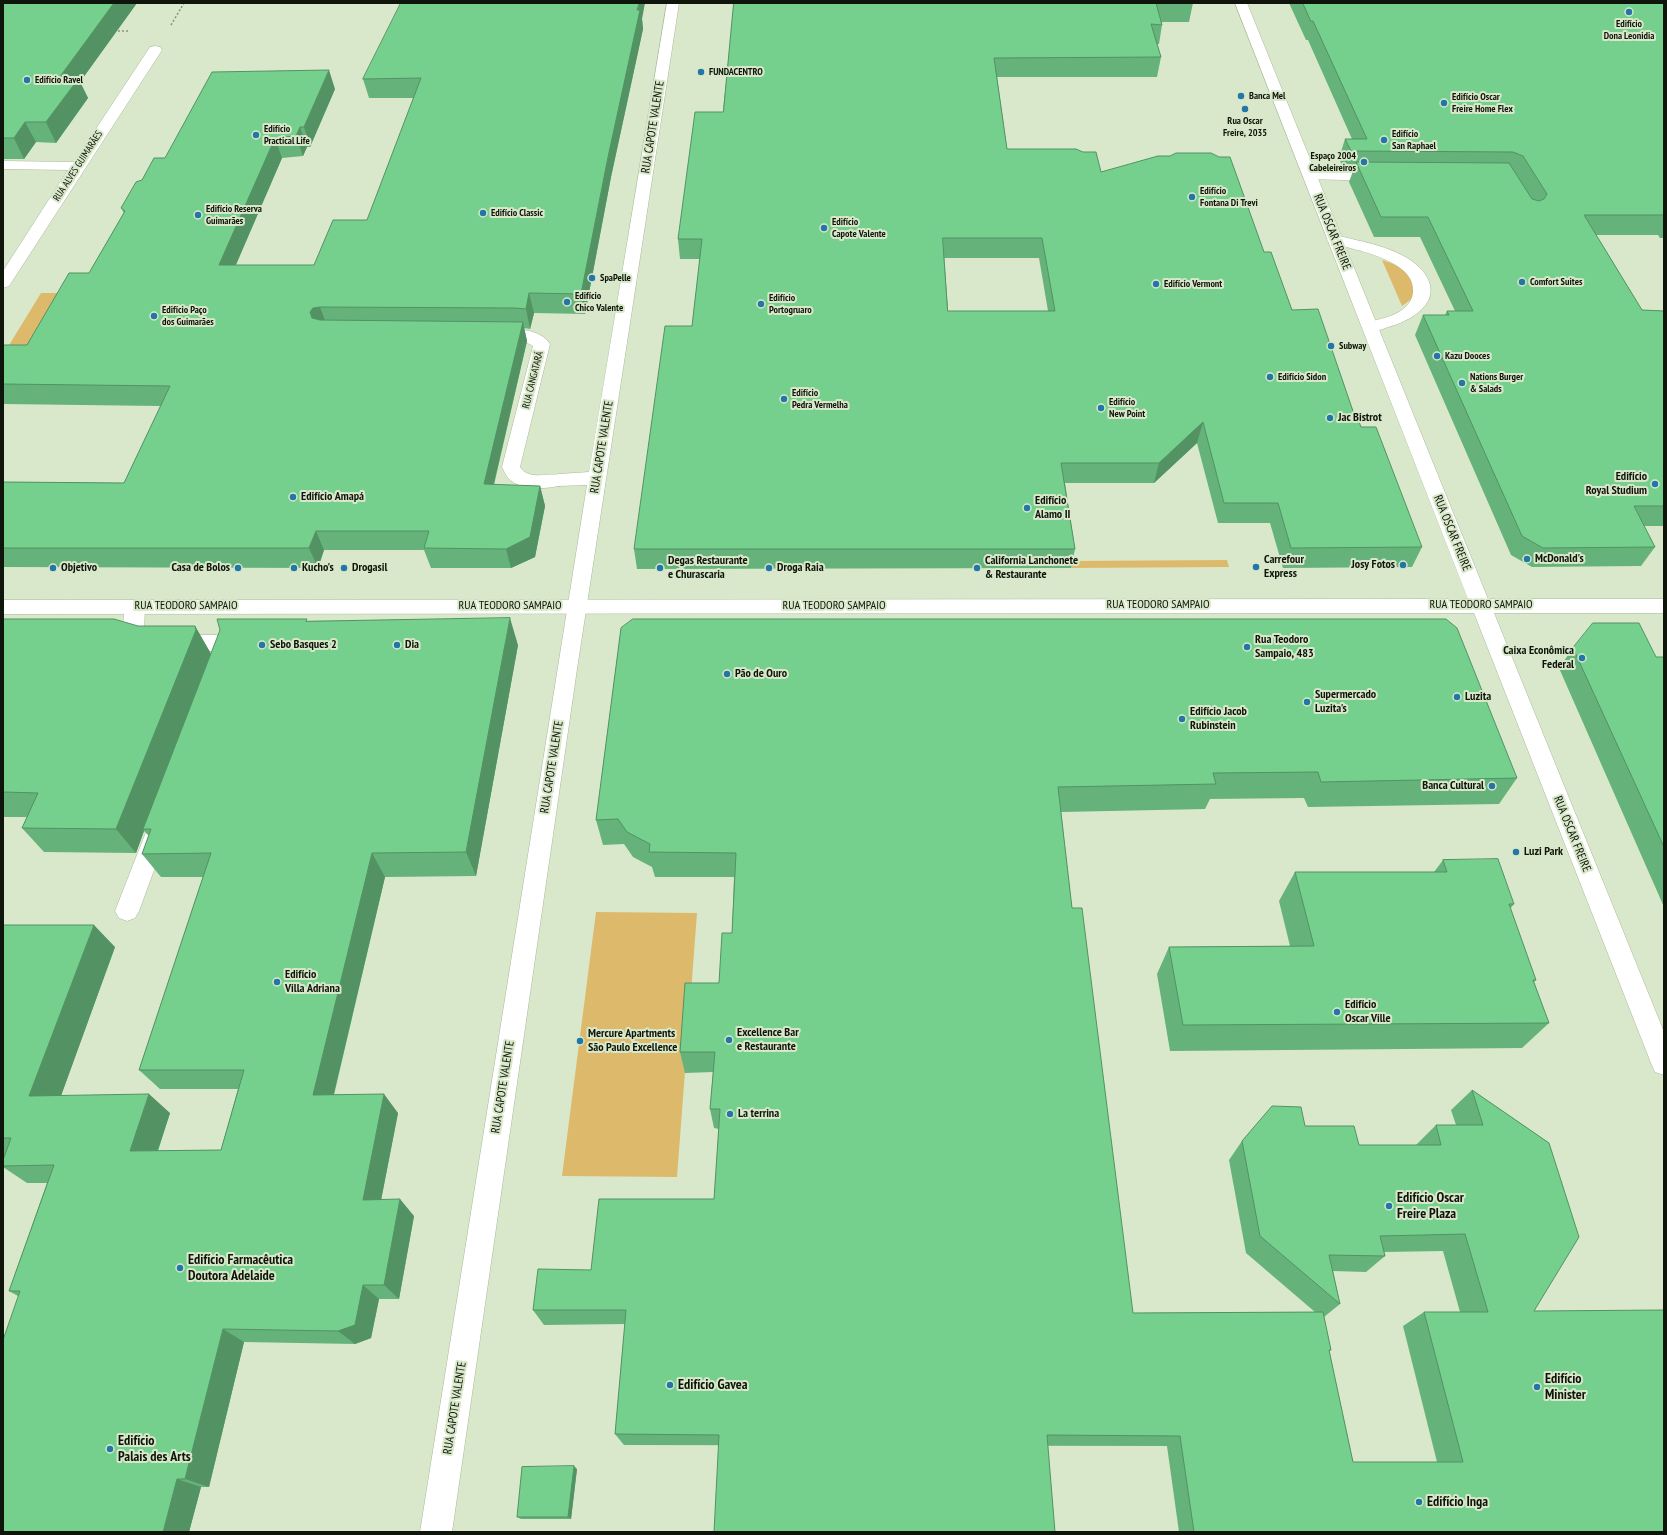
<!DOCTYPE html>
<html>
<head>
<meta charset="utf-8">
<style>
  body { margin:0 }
  #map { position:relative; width:1667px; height:1535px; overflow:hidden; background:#d9e8ca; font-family:"PT Sans Narrow",sans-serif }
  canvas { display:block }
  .frame { position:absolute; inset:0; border:4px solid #0f150a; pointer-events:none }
</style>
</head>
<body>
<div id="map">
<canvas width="1667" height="1535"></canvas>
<div class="frame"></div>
</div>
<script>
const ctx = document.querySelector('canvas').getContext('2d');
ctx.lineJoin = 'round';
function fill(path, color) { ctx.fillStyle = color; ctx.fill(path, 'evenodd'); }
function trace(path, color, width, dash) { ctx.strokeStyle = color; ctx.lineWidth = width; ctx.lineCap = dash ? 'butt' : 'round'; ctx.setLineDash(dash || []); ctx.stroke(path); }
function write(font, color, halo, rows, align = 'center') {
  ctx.font = font + ' "PT Sans Narrow",sans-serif'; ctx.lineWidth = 4; ctx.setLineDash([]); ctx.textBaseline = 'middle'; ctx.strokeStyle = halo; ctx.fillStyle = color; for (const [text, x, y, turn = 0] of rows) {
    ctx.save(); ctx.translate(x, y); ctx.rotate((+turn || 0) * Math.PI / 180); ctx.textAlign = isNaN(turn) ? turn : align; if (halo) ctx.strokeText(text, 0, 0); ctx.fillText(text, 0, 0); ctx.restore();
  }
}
fill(new Path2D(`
  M 1382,260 C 1404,267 1415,273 1413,298 L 1402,306 Z
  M 41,293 L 80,293 L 39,365 L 3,355 Z
  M 1227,560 L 1229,567 L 1070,568 L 1070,561 Z
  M 596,912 L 697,913 L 677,1177 L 562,1176 Z`), '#ddb96b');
const lane = new Path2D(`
  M 1310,172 L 1382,173 L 1387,174 L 1389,177 L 1387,180 L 1382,181 L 1305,179 L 1303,176 L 1305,173 Z
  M 1335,235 C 1362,242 1399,247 1420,268 C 1448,298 1415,320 1388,327 C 1380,330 1372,333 1364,331 L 1362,327 L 1364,323 C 1382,319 1410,314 1413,293 C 1418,260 1352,249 1330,243 L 1327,240 L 1330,237 Z
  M 495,329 C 513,329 539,327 550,344 L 520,467 C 530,482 551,471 566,476 L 568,480 L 566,484 C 550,489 521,492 508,478 C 506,475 504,471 502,467 L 533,346 L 520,339 L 489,338 L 487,334 L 489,330 Z
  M 135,600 L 142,602 L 145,607 L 144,632 L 155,635 L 216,635 C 237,642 235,656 226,673 L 219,675 L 212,673 L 209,667 L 213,656 L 211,651 L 155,651 L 127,642 C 121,633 123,611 128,602 Z
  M 157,822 L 165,825 L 168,832 L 139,911 L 135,918 L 127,921 L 119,918 L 115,911 L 146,832 L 149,825 Z`);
const street = new Path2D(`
  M 667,3 L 679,3 L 577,669 L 452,1532 L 420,1532 L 587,485 L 559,486 L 552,484 L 550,480 L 552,476 L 559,474 L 589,472 Z
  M 155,46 L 160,47 L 162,50 L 11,283 L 9,286 L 3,288 L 3,271 L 68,170 L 3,169 L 3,161 L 74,162 L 150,47 Z`);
const secondary = new Path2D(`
  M 1235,3 L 1247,3 L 1488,599 L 1664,599 L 1664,613 L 1494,613 L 1664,1032 L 1664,1075 L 1655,1072 L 1651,1063 L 1474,613 L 3,614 L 3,600 L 1468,599 Z`);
trace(lane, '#a9b89b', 1);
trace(street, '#a9b89b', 1);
trace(secondary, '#a9b89b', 1);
trace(new Path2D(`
  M 171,25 L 184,3
  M 114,31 L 129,31`), '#86927b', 1.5, [2, 2]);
fill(lane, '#fff');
fill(street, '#fff');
fill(secondary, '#fff');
fill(new Path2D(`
  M 3,3 L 137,3 L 80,82 L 88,98 L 56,143 L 36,142 L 24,159 L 3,159 Z
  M 734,3 L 1193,3 L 1189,22 L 1162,22 L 1162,25 L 1159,44 L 1157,44 L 1161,57 L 1157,77 L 997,77 L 1007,149 L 1101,172 L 1264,252 L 1292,310 L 1354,414 L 1422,547 L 1412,567 L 1283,568 L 1270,523 L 1218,523 L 1197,443 L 1154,483 L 1065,483 L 1075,549 L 1071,568 L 637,569 L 634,549 L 692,326 L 700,259 L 680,259 L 678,239 L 723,112 ZM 944,258 L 1039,258 L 1048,311 L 948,311 Z
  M 1289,3 L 1664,3 L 1664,238 L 1660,238 L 1658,235 L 1596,235 L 1642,310 L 1664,311 L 1664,526 L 1644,526 L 1655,547 L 1641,566 L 1532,567 L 1511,555 L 1415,335 L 1423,315 L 1445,315 L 1447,311 L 1455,311 L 1420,237 L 1374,237 L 1349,182 L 1353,171 L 1344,171 L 1339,158 L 1345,139 L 1352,139 L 1308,40 L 1306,40 Z
  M 642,19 L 643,29 L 611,177 L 585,314 L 534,313 L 530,329 L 524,328 L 527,341 L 494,485 L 540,486 L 545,506 L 535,557 L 511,568 L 431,568 L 424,550 L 324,550 L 318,568 L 3,567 L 3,482 L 124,483 L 161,406 L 3,404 L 3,345 L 27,345 L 89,273 L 124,213 L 121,208 L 142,180 L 165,158 L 335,89 L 310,147 L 307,147 L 303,156 L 282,158 L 236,265 L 314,265 L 367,220 L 414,98 L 369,98 L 363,79 Z
  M 3,619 L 138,626 L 195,626 L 211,654 L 308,621 L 518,645 L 476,876 L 385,877 L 334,1095 L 398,1113 L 381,1200 L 414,1216 L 399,1299 L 379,1299 L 371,1338 L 355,1344 L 244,1342 L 209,1487 L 201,1487 L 189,1532 L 18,1296 L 9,1291 L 47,1183 L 27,1183 L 3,1167 L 3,1160 L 4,1156 L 3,1156 L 3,925 L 115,947 L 61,1096 L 170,1113 L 158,1151 L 221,1150 L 238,1089 L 160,1089 L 139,1070 L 203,877 L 161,877 L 142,854 L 149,836 L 144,831 L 136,853 L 44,852 L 22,828 L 27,817 L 3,817 Z
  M 621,628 L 1517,778 L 1499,804 L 1308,807 L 1304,798 L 1210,799 L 1205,809 L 1061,812 L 1072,908 L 1133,1313 L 1315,1312 L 1246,1253 L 1229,1160 L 1242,1141 L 1305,1126 L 1359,1145 L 1416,1145 L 1436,1125 L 1456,1125 L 1451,1110 L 1472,1090 L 1549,1143 L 1534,1311 L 1664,1532 L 1179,1532 L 1167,1446 L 624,1445 L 615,1434 L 625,1324 L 544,1325 L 533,1310 L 591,1270 L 714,1199 L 719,1129 L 714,1128 L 710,1109 L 713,1072 L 685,1073 L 680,1052 L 719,983 L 732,933 L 734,877 L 655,877 L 652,867 L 633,857 L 624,844 L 603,845 L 596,820 ZM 1443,1251 L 1460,1312 L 1424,1312 L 1403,1326 L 1437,1462 L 1353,1462 L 1329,1351 L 1331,1350 L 1324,1317 L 1340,1304 L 1333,1271 L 1366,1272 L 1385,1256 L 1384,1252 Z
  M 1573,648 L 1656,657 L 1664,657 L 1664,907 L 1559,668 Z
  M 1443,860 L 1514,904 L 1510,909 L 1536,980 L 1534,982 L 1549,1023 L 1522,1048 L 1170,1051 L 1157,974 L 1169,947 L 1290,946 L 1279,901 L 1295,872 L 1434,872 Z
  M 577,1469 L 571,1519 L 521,1519 L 517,1517 Z`), '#65b37a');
fill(new Path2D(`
  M 114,3 L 137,3 L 80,82 L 88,98 L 56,143 L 46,122 L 59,78 Z
  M 639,3 L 645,3 L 642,19 L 643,29 L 611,177 L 585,314 L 581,294 Z
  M 329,70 L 335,89 L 310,147 L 304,127 Z
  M 25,122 L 36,142 L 24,159 L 14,138 Z
  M 300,127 L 307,147 L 303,156 L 296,136 Z
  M 275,138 L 282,158 L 227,285 L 219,265 Z
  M 529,293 L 534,313 L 530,329 L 526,309 Z
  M 320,307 L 327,326 L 318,332 L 310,312 L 313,308 Z
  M 523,322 L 527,341 L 489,504 L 484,484 Z
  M 1203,422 L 1197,443 L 1154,483 L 1159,463 Z
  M 540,486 L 545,506 L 535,557 L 511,568 L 506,549 Z
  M 316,531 L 324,550 L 318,568 L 309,548 Z
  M 510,618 L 518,645 L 476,876 L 466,852 Z
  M 195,626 L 210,652 L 211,656 L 143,829 L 144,831 L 136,853 L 116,829 Z
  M 372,853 L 385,877 L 329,1114 L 313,1095 Z
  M 94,925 L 115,947 L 54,1115 L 29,1096 Z
  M 149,1094 L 170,1113 L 152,1168 L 130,1151 Z
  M 384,1094 L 398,1113 L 378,1216 L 363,1200 Z
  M 400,1199 L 414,1216 L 399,1299 L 384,1285 Z
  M 363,1285 L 379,1299 L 371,1338 L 355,1344 L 338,1331 Z
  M 223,1329 L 244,1342 L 209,1487 L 185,1479 Z
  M 574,1466 L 577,1469 L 571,1519 L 568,1517 Z
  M 177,1479 L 201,1487 L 189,1532 L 163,1532 Z`), '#529263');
const building = new Path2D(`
  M 3,3 L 114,3 L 59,78 L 79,78 L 46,122 L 25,122 L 14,138 L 3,138 Z
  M 401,3 L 639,3 L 637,10 L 640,10 L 608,157 L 581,294 L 529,293 L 526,309 L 515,308 L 320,307 L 313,308 L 310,312 L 312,318 L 320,320 L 523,322 L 484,484 L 540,486 L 530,537 L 506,549 L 424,548 L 429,531 L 316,531 L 309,548 L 3,548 L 3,482 L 124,483 L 170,386 L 3,384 L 3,345 L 27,345 L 69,273 L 89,273 L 125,211 L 121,208 L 136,182 L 142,180 L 154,158 L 165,158 L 212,72 L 329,70 L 304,127 L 300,127 L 296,136 L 275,138 L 219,265 L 314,265 L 333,220 L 367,220 L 421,78 L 363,79 Z
  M 734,3 L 1193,3 L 1156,3 L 1162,25 L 1151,24 L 1161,57 L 994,58 L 1007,149 L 1076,149 L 1083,152 L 1096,152 L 1101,172 L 1158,156 L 1170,156 L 1176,153 L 1211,153 L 1219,157 L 1230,157 L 1264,252 L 1271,252 L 1292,310 L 1318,309 L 1354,414 L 1356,414 L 1361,427 L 1376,427 L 1422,547 L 1291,548 L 1278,503 L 1224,503 L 1203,422 L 1159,463 L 1061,463 L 1075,549 L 634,549 L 665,326 L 692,326 L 702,239 L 678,239 L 695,112 L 723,112 ZM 943,238 L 1042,238 L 1055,311 L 948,311 Z
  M 1303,3 L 1664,3 L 1664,215 L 1584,215 L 1642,310 L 1664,311 L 1664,506 L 1634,506 L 1655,547 L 1543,548 L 1522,536 L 1423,315 L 1449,315 L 1447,311 L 1473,311 L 1428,217 L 1381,217 L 1356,162 L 1509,163 L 1532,199 L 1539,201 L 1544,199 L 1547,194 L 1523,156 L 1513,152 L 1351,151 L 1345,139 L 1367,139 L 1313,21 L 1311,21 Z
  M 510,618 L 466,852 L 372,853 L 313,1095 L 384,1094 L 363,1200 L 400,1199 L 384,1285 L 363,1285 L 355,1325 L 338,1331 L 223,1329 L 185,1479 L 177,1479 L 163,1532 L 3,1532 L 3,1340 L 20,1291 L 9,1291 L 54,1165 L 3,1166 L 3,1160 L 11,1138 L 3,1138 L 3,925 L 94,925 L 29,1096 L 149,1094 L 130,1151 L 221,1150 L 244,1070 L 139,1070 L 211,853 L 142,854 L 151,829 L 143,829 L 220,630 L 217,619 L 307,619 L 306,621 Z
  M 3,619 L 114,619 L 138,626 L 195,626 L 196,630 L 116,829 L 22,828 L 38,793 L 3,792 Z
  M 633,619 L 1446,619 L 1457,628 L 1517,778 L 1321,782 L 1318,772 L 1213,773 L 1216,784 L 1058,787 L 1072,908 L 1082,908 L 1133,1313 L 1323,1312 L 1331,1350 L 1329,1350 L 1353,1462 L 1463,1462 L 1424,1312 L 1488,1312 L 1465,1234 L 1380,1236 L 1385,1256 L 1329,1255 L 1340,1304 L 1260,1236 L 1242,1141 L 1272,1106 L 1301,1107 L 1305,1126 L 1354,1126 L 1359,1145 L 1441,1145 L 1436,1125 L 1483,1125 L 1472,1090 L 1549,1143 L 1579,1237 L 1534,1311 L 1664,1310 L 1664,1532 L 1194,1532 L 1180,1436 L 1047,1435 L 1055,1532 L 714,1532 L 719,1435 L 615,1434 L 626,1310 L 533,1310 L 538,1269 L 591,1270 L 599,1199 L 714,1199 L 720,1109 L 710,1109 L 715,1052 L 680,1052 L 685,983 L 719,983 L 722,933 L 732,933 L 736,853 L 649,852 L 650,844 L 627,832 L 618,819 L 596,820 L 621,628 Z
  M 1593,623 L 1639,623 L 1656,657 L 1664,657 L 1664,847 L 1573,648 Z
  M 1498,859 L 1514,904 L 1509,904 L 1536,980 L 1533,980 L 1549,1023 L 1183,1025 L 1169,947 L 1314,946 L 1295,872 L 1447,872 L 1443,860 Z
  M 574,1466 L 568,1517 L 517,1517 L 522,1467 Z`);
fill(building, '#75d08e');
trace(building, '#529263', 1);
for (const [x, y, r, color] of [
  [1629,12,4,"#2377a7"],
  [701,72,4,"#2377a7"],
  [27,80,4,"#2377a7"],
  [1241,96,4,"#2377a7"],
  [1444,103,4,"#2377a7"],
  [1245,109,4,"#2377a7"],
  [256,135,4,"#2377a7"],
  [1384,140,4,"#2377a7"],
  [1364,162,4,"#2377a7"],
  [1192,197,4,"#2377a7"],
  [483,213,4,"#2377a7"],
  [198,215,4,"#2377a7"],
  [824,228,4,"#2377a7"],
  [592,278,4,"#2377a7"],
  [1522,282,4,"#2377a7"],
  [1156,284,4,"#2377a7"],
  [567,302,4,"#2377a7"],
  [761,304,4,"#2377a7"],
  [154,316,4,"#2377a7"],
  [1331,346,4,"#2377a7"],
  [1437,356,4,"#2377a7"],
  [1270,377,4,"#2377a7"],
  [1462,383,4,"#2377a7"],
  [784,399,4,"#2377a7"],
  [1101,408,4,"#2377a7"],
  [1330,418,4,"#2377a7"],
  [1655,484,4,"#2377a7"],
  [293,497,4,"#2377a7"],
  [1027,508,4,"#2377a7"],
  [1527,559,4,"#2377a7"],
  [1403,565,4,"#2377a7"],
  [1256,567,4,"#2377a7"],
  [53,568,4,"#2377a7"],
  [238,568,4,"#2377a7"],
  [294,568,4,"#2377a7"],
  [344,568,4,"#2377a7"],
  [660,568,4,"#2377a7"],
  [769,568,4,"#2377a7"],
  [977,568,4,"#2377a7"],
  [262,645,4,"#2377a7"],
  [397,645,4,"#2377a7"],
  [1247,647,4,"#2377a7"],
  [1582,658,4,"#2377a7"],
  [727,674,4,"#2377a7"],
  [1457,697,4,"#2377a7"],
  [1307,702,4,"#2377a7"],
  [1182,719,4,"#2377a7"],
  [1492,786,4,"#2377a7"],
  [1516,852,4,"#2377a7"],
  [277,982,4,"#2377a7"],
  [1337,1012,4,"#2377a7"],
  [729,1040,4,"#2377a7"],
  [580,1041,4,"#2377a7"],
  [730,1114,4,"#2377a7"],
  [1389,1206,4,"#2377a7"],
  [180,1268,4,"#2377a7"],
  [670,1385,4,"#2377a7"],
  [1537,1387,4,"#2377a7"],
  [110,1449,4,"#2377a7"],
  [1419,1502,4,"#2377a7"]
]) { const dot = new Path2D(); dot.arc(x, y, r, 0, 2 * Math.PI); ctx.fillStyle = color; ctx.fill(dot); trace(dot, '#d9e8ca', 1.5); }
write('bold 10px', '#0f150a', '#d9e8ca', [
  ["Edifício",1629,24,"center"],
  ["Dona Leonidia",1629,36,"center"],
  ["FUNDACENTRO",709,72],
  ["Edifício Ravel",35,80],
  ["Banca Mel",1249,96],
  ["Edifício Oscar",1452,97],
  ["Freire Home Flex",1452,109],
  ["Rua Oscar",1245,121,"center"],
  ["Freire, 2035",1245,133,"center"],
  ["Edifício",264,129],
  ["Practical Life",264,141],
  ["Edifício",1392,134],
  ["San Raphael",1392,146],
  ["Espaço 2004",1356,156,"right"],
  ["Cabeleireiros",1356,168,"right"],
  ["Edifício",1200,191],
  ["Fontana Di Trevi",1200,203],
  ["Edifício Reserva",206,209],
  ["Guimarães",206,221],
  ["Edifício Classic",491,213],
  ["Edifício",832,222],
  ["Capote Valente",832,234],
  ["SpaPelle",600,278],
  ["Comfort Suites",1530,282],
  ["Edifício Vermont",1164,284],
  ["Edifício",575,296],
  ["Chico Valente",575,308],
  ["Edifício",769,298],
  ["Portogruaro",769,310],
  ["Edifício Paço",162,310],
  ["dos Guimarães",162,322],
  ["Subway",1339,346],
  ["Kazu Dooces",1445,356],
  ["Edifício Sidon",1278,377],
  ["Nations Burger",1470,377],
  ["& Salads",1470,389],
  ["Edifício",792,393],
  ["Pedra Vermelha",792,405],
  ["Edifício",1109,402],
  ["New Point",1109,414]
], 'left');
write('10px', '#0f150a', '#d9e8ca', [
  ["RUA ALVES GUIMARÃES",78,166,-57],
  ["RUA CANGATARÁ",533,380,-76]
]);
write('12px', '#0f150a', '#d9e8ca', [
  ["RUA CAPOTE VALENTE",653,127,-81],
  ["RUA OSCAR FREIRE",1332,232,68],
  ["RUA CAPOTE VALENTE",602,447,-81],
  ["RUA OSCAR FREIRE",1452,533,68],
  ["RUA TEODORO SAMPAIO",1158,605],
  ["RUA TEODORO SAMPAIO",1481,605],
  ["RUA TEODORO SAMPAIO",186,606],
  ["RUA TEODORO SAMPAIO",510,606],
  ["RUA TEODORO SAMPAIO",834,606],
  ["RUA CAPOTE VALENTE",552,767,-81],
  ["RUA OSCAR FREIRE",1572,834,68],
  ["RUA CAPOTE VALENTE",503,1087,-81],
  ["RUA CAPOTE VALENTE",455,1408,-81]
]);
write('bold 12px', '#0f150a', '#d9e8ca', [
  ["Jac Bistrot",1338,418],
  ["Edifício",1647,477,"right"],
  ["Royal Studium",1647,491,"right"],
  ["Edifício Amapá",301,497],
  ["Edifício",1035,501],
  ["Alamo II",1035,515],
  ["McDonald's",1535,559],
  ["Carrefour",1264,560],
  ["Express",1264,574],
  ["Degas Restaurante",668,561],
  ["e Churascaria",668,575],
  ["California Lanchonete",985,561],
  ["& Restaurante",985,575],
  ["Josy Fotos",1395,565,"right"],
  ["Objetivo",61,568],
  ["Casa de Bolos",230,568,"right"],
  ["Kucho's",302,568],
  ["Drogasil",352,568],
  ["Droga Raia",777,568],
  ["Rua Teodoro",1255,640],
  ["Sampaio, 483",1255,654],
  ["Sebo Basques 2",270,645],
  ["Dia",405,645],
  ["Caixa Econômica",1574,651,"right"],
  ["Federal",1574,665,"right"],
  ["Pão de Ouro",735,674],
  ["Supermercado",1315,695],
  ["Luzita's",1315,709],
  ["Luzita",1465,697],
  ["Edifício Jacob",1190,712],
  ["Rubinstein",1190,726],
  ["Banca Cultural",1484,786,"right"],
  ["Luzi Park",1524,852],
  ["Edifício",285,975],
  ["Villa Adriana",285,989],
  ["Edifício",1345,1005],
  ["Oscar Ville",1345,1019],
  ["Excellence Bar",737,1033],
  ["e Restaurante",737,1047],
  ["Mercure Apartments",588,1034],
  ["São Paulo Excellence",588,1048],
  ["La terrina",738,1114]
], 'left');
write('bold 14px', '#0f150a', '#d9e8ca', [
  ["Edifício Oscar",1397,1198],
  ["Freire Plaza",1397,1214],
  ["Edifício Farmacêutica",188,1260],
  ["Doutora Adelaide",188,1276],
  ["Edifício",1545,1379],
  ["Minister",1545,1395],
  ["Edifício Gavea",678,1385],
  ["Edifício",118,1441],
  ["Palais des Arts",118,1457],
  ["Edifício Inga",1427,1502]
], 'left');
</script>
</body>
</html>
